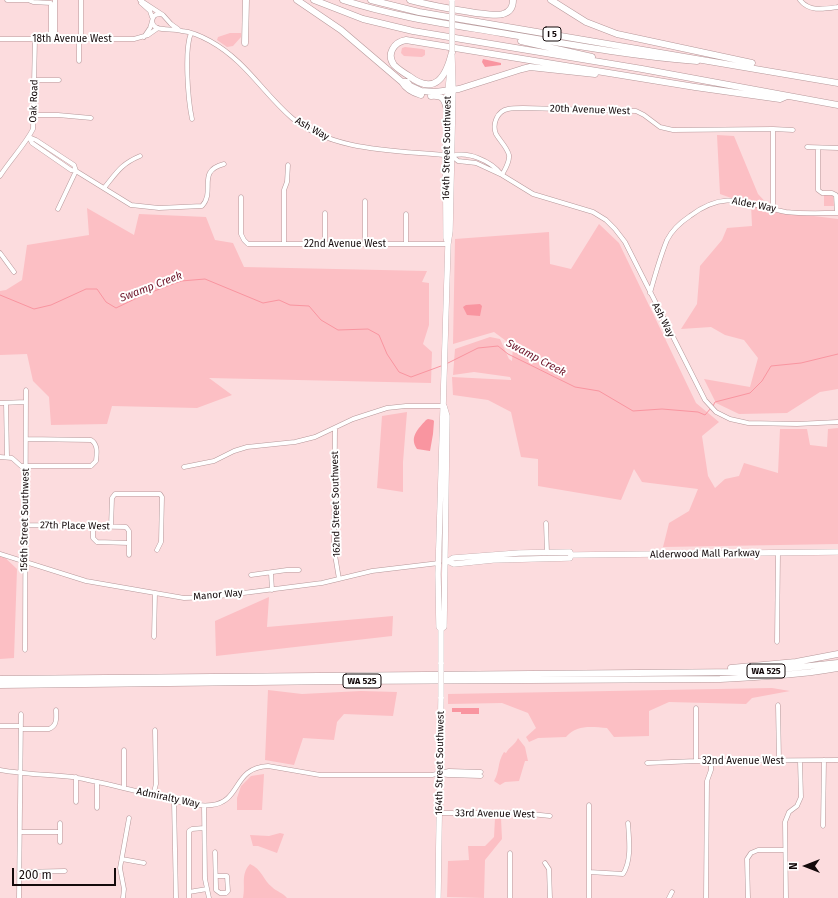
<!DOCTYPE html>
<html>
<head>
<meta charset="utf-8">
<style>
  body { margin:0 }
  #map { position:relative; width:838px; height:898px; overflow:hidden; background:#fcdcde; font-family:"Fira Sans",sans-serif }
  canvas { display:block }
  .north { position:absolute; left:786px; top:846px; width:40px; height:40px; -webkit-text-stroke:3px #fff; paint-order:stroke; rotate:270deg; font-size:11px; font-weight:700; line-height:16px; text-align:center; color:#140a0b }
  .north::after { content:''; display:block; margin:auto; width:14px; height:18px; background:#140a0b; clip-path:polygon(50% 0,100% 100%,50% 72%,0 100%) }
  .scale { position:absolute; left:12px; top:868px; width:104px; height:18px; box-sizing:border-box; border:2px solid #140a0b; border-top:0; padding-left:5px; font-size:12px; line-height:14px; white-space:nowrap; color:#140a0b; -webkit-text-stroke:3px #fff; paint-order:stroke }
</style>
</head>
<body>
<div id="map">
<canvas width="838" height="898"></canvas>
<div class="north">N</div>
<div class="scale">200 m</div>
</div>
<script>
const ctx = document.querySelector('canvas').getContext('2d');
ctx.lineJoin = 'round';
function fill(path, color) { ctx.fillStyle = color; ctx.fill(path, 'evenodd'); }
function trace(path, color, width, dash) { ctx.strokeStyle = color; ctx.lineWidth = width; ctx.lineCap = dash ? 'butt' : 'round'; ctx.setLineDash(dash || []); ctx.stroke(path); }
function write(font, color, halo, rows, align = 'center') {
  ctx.font = font + ' "Fira Sans",sans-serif'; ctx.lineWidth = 4; ctx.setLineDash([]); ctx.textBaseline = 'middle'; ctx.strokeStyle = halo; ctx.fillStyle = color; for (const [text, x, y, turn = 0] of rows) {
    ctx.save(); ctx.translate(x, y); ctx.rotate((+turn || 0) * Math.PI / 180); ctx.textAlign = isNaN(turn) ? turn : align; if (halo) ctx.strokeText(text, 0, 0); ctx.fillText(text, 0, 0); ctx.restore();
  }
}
fill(new Path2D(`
  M 230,33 L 241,33 L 241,37 L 233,46 L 227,47 L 217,40 L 218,37 Z
  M 405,47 L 422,49 L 425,50 L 425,55 L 422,57 L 404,56 L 401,53 L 402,48 Z
  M 717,135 L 734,136 L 758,194 L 774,211 L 838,219 L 838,389 L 820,392 L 787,413 L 739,414 L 716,403 L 704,379 L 750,387 L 758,358 L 744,340 L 725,335 L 711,327 L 681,329 L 697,304 L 700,266 L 722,240 L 727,228 L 752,226 L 751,205 L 720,194 Z
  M 824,195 L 833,196 L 834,206 L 824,206 Z
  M 87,208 L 134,235 L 139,214 L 206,217 L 215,240 L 233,243 L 244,267 L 427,271 L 422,282 L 429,283 L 429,325 L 423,344 L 432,352 L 431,383 L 209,378 L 232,395 L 197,408 L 112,406 L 107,424 L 51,425 L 49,397 L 33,381 L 27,354 L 0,355 L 0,291 L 6,290 L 22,280 L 27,245 L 89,235 Z
  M 599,224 L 619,243 L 696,403 L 719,422 L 702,436 L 708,476 L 715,488 L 725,479 L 739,476 L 744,463 L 778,473 L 780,429 L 807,429 L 810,445 L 827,447 L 828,429 L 838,428 L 838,544 L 663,547 L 669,523 L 689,511 L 698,489 L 642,482 L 634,469 L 621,500 L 538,486 L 538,459 L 521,457 L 511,412 L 488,400 L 453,395 L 452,377 L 511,380 L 511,379 L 510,377 L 474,372 L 453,375 L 455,349 L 490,337 L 500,339 L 509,359 L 512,361 L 513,346 L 494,332 L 453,344 L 455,239 L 549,232 L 550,264 L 571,269 Z
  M 407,412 L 403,462 L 403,492 L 377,488 L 382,416 Z
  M 0,553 L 17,569 L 14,658 L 0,659 Z
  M 269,597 L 267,627 L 393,616 L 392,636 L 216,656 L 215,621 Z
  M 772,688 L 790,691 L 752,698 L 746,704 L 669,702 L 649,711 L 649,736 L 614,737 L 607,728 C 592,727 577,724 566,737 L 538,738 L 529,742 L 526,737 L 536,728 L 528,713 L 502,703 L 448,704 L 448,694 Z
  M 268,690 L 302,694 L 361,691 L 397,692 L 393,716 L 344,714 L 337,722 L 334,740 L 303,738 L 294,765 L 265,760 Z
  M 518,738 L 525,747 L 528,761 L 525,761 L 519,781 L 505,782 L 500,785 L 494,781 C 500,771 497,763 504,752 L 506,753 C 509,747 515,745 518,738 Z
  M 264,774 L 262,810 L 237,810 L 237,798 L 241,786 L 251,776 Z
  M 495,818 L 501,818 L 502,839 L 485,860 L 484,898 L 447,897 L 448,861 L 469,860 L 468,846 L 485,846 L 494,837 Z
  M 280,833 L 284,834 L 277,853 L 258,846 L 253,846 L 250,835 L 269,836 Z
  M 250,864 C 262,869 263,880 272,887 C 277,892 282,892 287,898 L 243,898 C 246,885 240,875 250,864 Z`), '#fcbfc4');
fill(new Path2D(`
  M 483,59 L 501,63 L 501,65 L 485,67 L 482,62 Z
  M 480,304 L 482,306 L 480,316 L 467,315 L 463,307 L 466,305 Z
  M 428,419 L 433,420 L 434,421 L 433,434 L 430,451 L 417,449 C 409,437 418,429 426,420 Z
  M 452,708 L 479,708 L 479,714 L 461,714 L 461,712 L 452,712 Z`), '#f995a0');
trace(new Path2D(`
  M 0,295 L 34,309 L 51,305 L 86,289 L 97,289 L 106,302 L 116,308 L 141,296 L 181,281 L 205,279 L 263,303 L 279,300 L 290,305 L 309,306 L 321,320 L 338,330 L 368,329 L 379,335 L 387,354 L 399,372 L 411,377 L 441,366
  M 448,363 L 478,348 L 498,346 L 508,354 L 575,387 L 599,391 L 633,411 L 662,409 L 698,412 L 705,415 L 711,408
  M 713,406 L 715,402 L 750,393 L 762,381 L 771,366 L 801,363 L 838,354`), '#f995a0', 1);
const minor = new Path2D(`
  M 7,0 L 28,0 L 33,2 L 51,3 L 51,39
  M 55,0 L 55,39
  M 81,0 L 81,39
  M 140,0 L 163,15 L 171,24 L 178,29
  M 800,0 C 809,12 824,9 838,7
  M 141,3 L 150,11 L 152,17
  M 152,22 C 153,25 154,27 157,28 C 165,30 174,29 182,31 C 192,32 201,36 210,41 C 246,61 262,92 292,118 C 334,153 400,150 452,156 C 468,151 491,161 501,174
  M 191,33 C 184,50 188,100 192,119
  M 144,37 C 146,34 148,31 150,28 C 153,21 151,14 160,14
  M 0,39 L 134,39 L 148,35 L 158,28
  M 79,39 L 79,61
  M 34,80 L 59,80
  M 32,115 L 58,115 L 91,118
  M 29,137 L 32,143 L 71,170 L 76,171 L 131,205 L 159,208 L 202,206 C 216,191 196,171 224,164
  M 29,137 L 36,140 L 74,165 L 76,171
  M 807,147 L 838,148
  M 818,148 L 818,190 L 822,193 L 832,193 L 836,195 L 837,213
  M 452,156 L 458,161 L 476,163 L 502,175 L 533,194 L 593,212 L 606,220 L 615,229 L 625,242 L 705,400 L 716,412 L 730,419 L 748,423 L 797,424 L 838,422
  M 502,175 C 505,169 510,162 509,155 C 507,147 500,141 496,134 C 492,124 497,111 508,109 C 513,108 518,108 523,108 L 636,111 L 644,115 L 660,127 L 673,130 L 773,129 L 793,130
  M 0,176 C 10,160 25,145 33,129 L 35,39
  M 104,188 C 117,172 121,164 140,156
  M 241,197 L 241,234 L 244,240 L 248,244 L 448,244
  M 773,208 L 773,129
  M 58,209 L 76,171
  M 325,213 L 325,244
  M 406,214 L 406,244
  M 284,244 L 284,190 L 287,182 L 288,165
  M 365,245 L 365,201
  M 0,253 L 14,272
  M 650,293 C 655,275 660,257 667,240 C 672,230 681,222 690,216 C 727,188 747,205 786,212 C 803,214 821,213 838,213
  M 0,403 L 26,402
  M 6,403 L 7,457
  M 335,429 L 334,549 L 339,579
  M 0,457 L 12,458 L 21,466 L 91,466 L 96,461 C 97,453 98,444 91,440 L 26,439
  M 184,467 L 214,461 L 234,451 L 247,447 L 295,442 L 315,437 L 353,419 L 387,408 L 406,406 L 444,406
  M 546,523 L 547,553
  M 25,525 L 126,527 L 129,531 L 129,555
  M 93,527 L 93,538 L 97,542 L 129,543
  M 111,527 L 112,498 L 115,494 L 160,494 L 162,497 L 161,542 L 157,550
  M 0,554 L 86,581 L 184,598 L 212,597 L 322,583 L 372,571 L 439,563
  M 271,573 L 272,590
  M 251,575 L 287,570 L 299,570
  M 154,637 L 155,593
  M 777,642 L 778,553
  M 25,650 L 26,390
  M 778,705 L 779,761
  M 696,708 L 696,761
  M 0,726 L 21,726
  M 21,729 L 49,729 C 58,725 56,718 56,710
  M 124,750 L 124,788
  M 647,763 L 696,761 L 838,760
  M 0,770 C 16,773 32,774 48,775 C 58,776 69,776 78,778 C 106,783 134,791 161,797 C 177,801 195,807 212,805 C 242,801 232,768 268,766 L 320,775 L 432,775 L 449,771 L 481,772
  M 441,774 L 448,775 L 481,776
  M 97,782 L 97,808
  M 153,796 L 156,784 L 155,730
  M 174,801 L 176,898
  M 76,802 L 76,777
  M 589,805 L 589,898
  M 204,806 L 205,879 L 209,898
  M 440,813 L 453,813 L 457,815 L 464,811 L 469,813 L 501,813 L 506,815 L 512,812 L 550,816
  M 823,826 L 824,760
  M 20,832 L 60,832
  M 60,842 L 60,823
  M 215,852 L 216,886 L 216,890 L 220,893 L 226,893 L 228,891 L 227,876 L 216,876
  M 122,859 L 144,863
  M 545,863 L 549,869 L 550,898
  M 19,872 L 65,871
  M 589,872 L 623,874 C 632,860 629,839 628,823
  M 189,892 L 207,889
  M 19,898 L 21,714
  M 123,898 L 124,889 L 120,868 L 129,818
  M 189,898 L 189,831 L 192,829 L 204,828
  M 510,898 L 510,853
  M 669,898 L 672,892
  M 706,898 L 707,781 L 711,770 L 711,761
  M 748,898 L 747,859 L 751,853 L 758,850 L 785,850
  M 786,898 L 785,822 L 789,812 L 797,806 L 801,797 L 800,761`);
const major = new Path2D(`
  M 448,244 L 446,238 C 446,182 444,126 450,70
  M 447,562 L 453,558 L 519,553 L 570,552 L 571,555
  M 450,562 L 454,564 L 493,560 L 570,558 L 571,555 L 838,552
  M 441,629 L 444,627 L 447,416 L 444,406
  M 441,664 L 441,629 L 439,627 L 438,574 L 448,244 L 450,231 L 453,89 L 452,56
  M 438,898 L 441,697`);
const highway = new Path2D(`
  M 297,0 L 341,30 L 402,82 C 406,89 414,93 421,95
  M 314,0 L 363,19 L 413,31 L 642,69 L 838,105
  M 343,0 C 395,17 448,24 501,33 C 566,44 631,56 697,61
  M 371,0 L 419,12 L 838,83
  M 410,0 C 425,4 491,18 503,14 C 510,12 513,7 513,0
  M 551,0 L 586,22 L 617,34 L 752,63
  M 521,41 L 592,57
  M 245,43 L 246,0
  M 452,52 C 446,77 435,96 409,76 C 404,73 398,69 394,65 C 386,54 394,42 406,40 L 695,87 L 780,99 L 787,96
  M 402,82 L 407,82 L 410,86 L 421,91 L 435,92 L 459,89 L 522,69 L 530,67 L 595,74
  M 431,96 C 443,95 445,99 447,111
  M 731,668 L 796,662 L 838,654
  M 0,679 L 743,672 L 773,670 L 838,663
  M 0,685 L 340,681 L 720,679 C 760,677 799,675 838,668`);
trace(minor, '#b6989a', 5);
trace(major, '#b6989a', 6);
trace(highway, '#b6989a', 7);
trace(minor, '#fff', 4);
trace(major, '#fff', 5.5);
trace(highway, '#fff', 6);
const majorBridge = new Path2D(`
  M 452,52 L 452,1
  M 441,697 L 441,664`);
trace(majorBridge, '#b6989a', 6, []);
trace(majorBridge, '#fff', 5.5);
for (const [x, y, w] of [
  [552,34,18],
  [766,671,38],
  [362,681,38]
]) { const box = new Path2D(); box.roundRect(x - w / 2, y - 7, w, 14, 3); ctx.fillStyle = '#fff'; ctx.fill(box); trace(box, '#140a0b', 1); }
write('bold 9px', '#140a0b', null, [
  ["I 5",552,34],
  ["WA 525",766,671],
  ["WA 525",362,681]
]);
write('10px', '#140a0b', '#fff', [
  ["18th Avenue West",72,39],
  ["Oak Road",34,101,-88],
  ["20th Avenue West",590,110,2],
  ["Ash Way",312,129,29],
  ["164th Street Southwest",447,148,-89],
  ["Alder Way",754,205,11],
  ["22nd Avenue West",345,244],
  ["Ash Way",663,320,63],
  ["162nd Street Southwest",336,504,-91],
  ["156th Street Southwest",25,520,-89],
  ["27th Place West",75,526,1],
  ["Alderwood Mall Parkway",705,554,-1],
  ["Manor Way",218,595,-5],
  ["32nd Avenue West",743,761],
  ["164th Street Southwest",440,763,-89],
  ["Admiralty Way",168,798,12],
  ["33rd Avenue West",495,814,1]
]);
write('italic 11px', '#6e162a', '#fff', [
  ["Swamp Creek",151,287,-21],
  ["Swamp Creek",536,358,28]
]);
</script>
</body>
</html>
